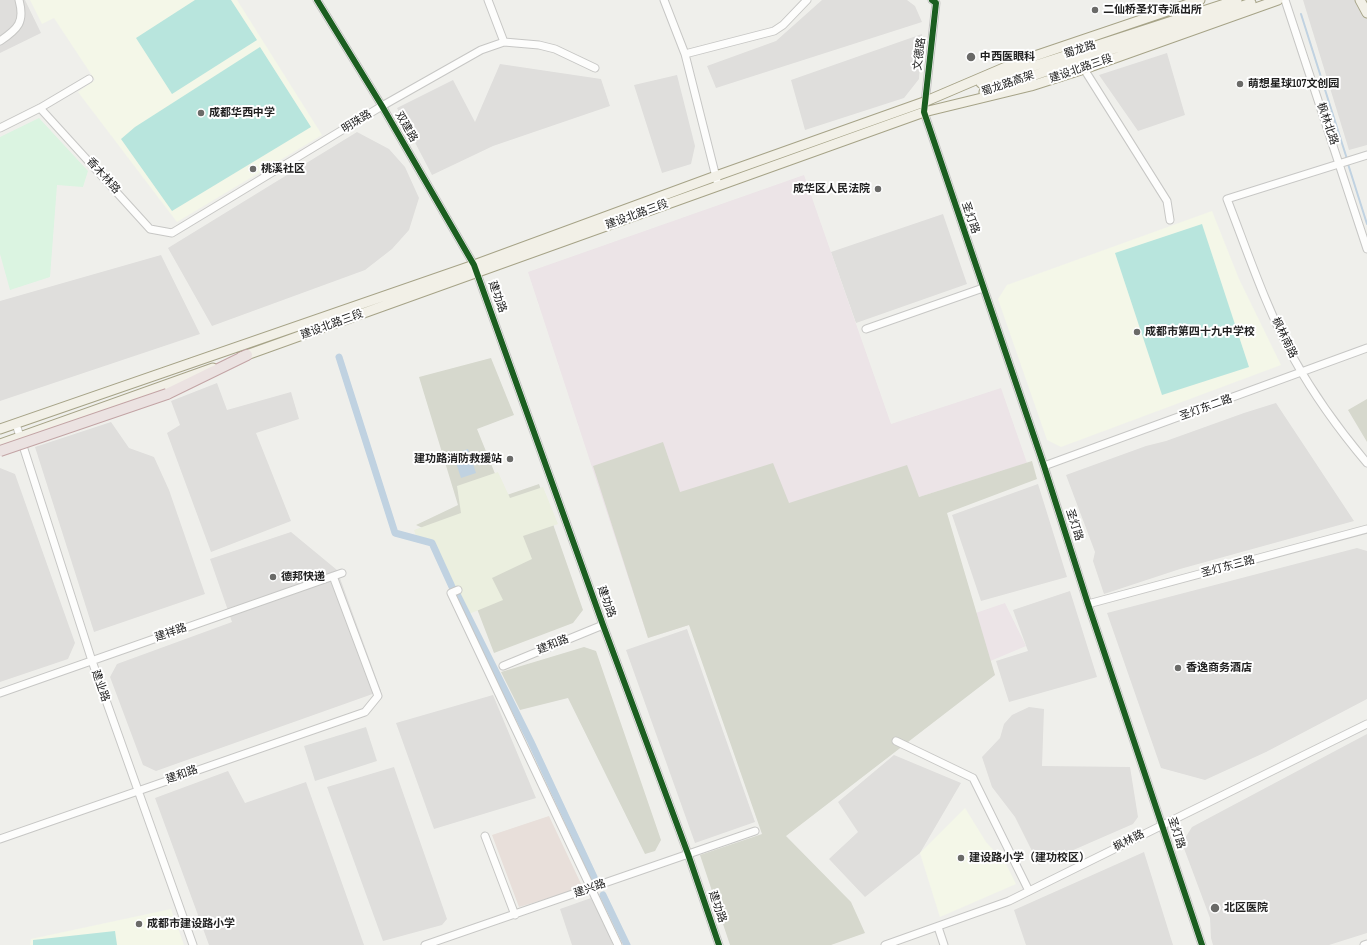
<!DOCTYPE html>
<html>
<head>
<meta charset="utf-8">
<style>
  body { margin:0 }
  canvas { display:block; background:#efefeb }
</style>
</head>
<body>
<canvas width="1367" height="945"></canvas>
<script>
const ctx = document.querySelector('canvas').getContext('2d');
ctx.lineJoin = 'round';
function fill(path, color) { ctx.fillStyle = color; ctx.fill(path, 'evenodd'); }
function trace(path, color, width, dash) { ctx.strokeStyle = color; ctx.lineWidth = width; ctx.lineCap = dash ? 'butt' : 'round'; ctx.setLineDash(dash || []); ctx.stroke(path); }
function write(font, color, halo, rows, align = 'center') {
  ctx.font = font + ' "Sofia Sans Condensed","Noto Sans SC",sans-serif'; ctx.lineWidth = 4; ctx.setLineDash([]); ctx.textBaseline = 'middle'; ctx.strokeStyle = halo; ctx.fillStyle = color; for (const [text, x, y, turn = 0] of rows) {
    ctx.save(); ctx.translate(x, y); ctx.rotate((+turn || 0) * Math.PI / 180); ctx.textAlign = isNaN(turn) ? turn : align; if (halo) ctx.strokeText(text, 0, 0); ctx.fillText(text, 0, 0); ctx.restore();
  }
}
fill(new Path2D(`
  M 0,0 L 25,0 L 41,33 L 0,53 Z
  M 822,0 L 907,0 L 915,6 L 922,22 L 716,88 L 707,66 L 776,41 Z
  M 1303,0 L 1367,0 L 1367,145 L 1349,150 Z
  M 922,34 L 919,79 L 904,98 L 805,130 L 791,80 Z
  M 1167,53 L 1185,115 L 1138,131 L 1099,75 Z
  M 500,64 L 601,79 L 610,106 L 493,146 L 432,175 L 397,108 L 453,80 L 475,122 Z
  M 677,75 L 695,146 L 691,164 L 662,173 L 634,85 Z
  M 357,132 L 389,149 L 405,167 L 419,198 L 409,230 L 392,249 L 365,270 L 212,326 L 168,248 Z
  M 943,214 L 967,284 L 856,323 L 831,252 Z
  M 161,255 L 200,334 L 0,401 L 0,301 Z
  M 217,383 L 227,410 L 291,392 L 299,419 L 256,433 L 291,521 L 211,552 L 167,433 L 180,425 L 171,401 Z
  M 1276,403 L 1354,521 L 1180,569 L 1104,594 L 1093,561 L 1095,552 L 1066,475 L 1146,446 L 1166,441 L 1244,413 Z
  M 111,422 L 129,448 L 154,457 L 169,490 L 205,594 L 94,632 L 35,447 Z
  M 0,468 L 15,474 L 75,643 L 68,659 L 0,682 Z
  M 1038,484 L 1067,577 L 981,601 L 952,515 Z
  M 291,532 L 337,570 L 381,691 L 156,771 L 143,765 L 110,677 L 117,664 L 232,622 L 210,559 Z
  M 1357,548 L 1367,551 L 1367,699 L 1266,752 L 1205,780 L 1161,768 L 1107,613 Z
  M 1070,591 L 1097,677 L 1009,702 L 996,661 L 1028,651 L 1013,610 Z
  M 687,629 L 755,822 L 695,843 L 626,650 Z
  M 493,695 L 536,798 L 434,829 L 396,723 Z
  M 1029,707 L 1044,709 L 1042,766 L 1130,767 L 1138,817 L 1133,824 L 1039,865 L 1015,817 L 992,787 L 982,757 L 1000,738 L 1004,724 L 1012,715 Z
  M 1367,734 L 1367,933 L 1329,945 L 1213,945 L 1211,938 L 1210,918 L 1182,843 L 1192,827 Z
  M 894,755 L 961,783 L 920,853 L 865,897 L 829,859 L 858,832 L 838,802 Z
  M 394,767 L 447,919 L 442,925 L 383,941 L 327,787 Z
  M 228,771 L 245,803 L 306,782 L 364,945 L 209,945 L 155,798 Z
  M 1144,852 L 1173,945 L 1026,945 L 1014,910 Z
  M 591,898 L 611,939 L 613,945 L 572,945 L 560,909 Z`), '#dfdedc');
fill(new Path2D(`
  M 549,816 L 583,888 L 519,907 L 492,835 Z`), '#e8dfda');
fill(new Path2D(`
  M 804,175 L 891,424 L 1001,388 L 1027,463 L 919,497 L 967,616 L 1005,603 L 1026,646 L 988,662 L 995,675 L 849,766 L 689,625 L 648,638 L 528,272 Z`), '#ece4e7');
fill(new Path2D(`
  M 30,0 L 237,0 L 322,135 L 177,222 L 78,92 L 95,80 L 54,18 L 42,24 Z
  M 1212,211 L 1239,279 L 1281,365 L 1061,447 L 1047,440 L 998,299 L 1007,285 Z
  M 965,808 L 986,842 L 1006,864 L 1016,884 L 940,917 L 920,853 Z
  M 171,909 L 184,945 L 30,945 L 31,939 Z`), '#f4f7e8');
fill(new Path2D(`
  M 366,727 L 377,761 L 315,781 L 304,746 Z`), '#dededc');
fill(new Path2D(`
  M 491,358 L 514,415 L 477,429 L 504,496 L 539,484 L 583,610 L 573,623 L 494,653 L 451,541 L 416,525 L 458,505 L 419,377 Z
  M 1367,399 L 1367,442 L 1348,410 Z
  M 663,442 L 680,492 L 773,463 L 789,503 L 907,465 L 919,497 L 1032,461 L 1037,479 L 947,513 L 995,675 L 786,836 L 851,902 L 865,933 L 831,945 L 730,945 L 700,855 L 762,834 L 689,625 L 648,638 L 593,466 Z
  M 584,647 L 596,651 L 661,840 L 655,851 L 645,854 L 568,698 L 520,710 L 501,672 Z`), '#d6d8cd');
fill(new Path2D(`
  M 498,472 L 510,498 L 543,487 L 558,524 L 523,536 L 532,559 L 492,578 L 503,600 L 469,614 L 434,543 L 416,536 L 414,530 L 461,513 L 457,486 Z`), '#ebefdf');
fill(new Path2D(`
  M 39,118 L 88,171 L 83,187 L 57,185 L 50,277 L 10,290 L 0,254 L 0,137 Z`), '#dbf4e1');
fill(new Path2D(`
  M 195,0 L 231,0 L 257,40 L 172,94 L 136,38 Z
  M 260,47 L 311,127 L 172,211 L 121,139 L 135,127 Z
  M 1202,224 L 1249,367 L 1162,395 L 1115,253 Z
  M 115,931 L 117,945 L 33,945 L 33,940 Z`), '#b8e5dd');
fill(new Path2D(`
  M 468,449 L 476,473 L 461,478 L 453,454 Z`), '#c0d2e1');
trace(new Path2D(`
  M 1301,14 L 1347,159
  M 1348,164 L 1367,224`), '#c0d2e1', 2);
trace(new Path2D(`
  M 339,357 L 395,533 L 432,543 L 453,589
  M 457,594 L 531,742 L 594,877
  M 603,895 L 627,945`), '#c0d2e1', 7);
const minor = new Path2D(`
  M 317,0 L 382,106 L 474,265 L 603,625 L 688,854 L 719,945
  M 488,0 L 504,42
  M 664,0 L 685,54 L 718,185
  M 932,0 L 936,3 L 924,112 L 1044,466 L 1088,604 L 1202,945
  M 1285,0 L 1367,249
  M 0,41 C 18,29 25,22 19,0
  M 685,54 L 774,31 L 783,25 L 807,0
  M 1084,69 L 1167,201 L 1170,220
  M 40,108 L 150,229 L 172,233 L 382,106 L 481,50 L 504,42 L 539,45 L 555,49 L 595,68
  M 0,128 L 40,108 L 89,79
  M 1367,155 L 1227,199 C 1248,253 1266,308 1294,359 C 1314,395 1340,431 1367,463
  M 866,329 L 983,288
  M 16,424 L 92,661 L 193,945
  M 1044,466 L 1367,348
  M 458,590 L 451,593 L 618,945
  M 1088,604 L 1367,529
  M 503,666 L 603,625
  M 0,693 L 342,573
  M 896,741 L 973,778 L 1029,891
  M 485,836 L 515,915
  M 0,839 L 365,712 L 378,696 L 333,576
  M 938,927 L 944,945
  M 425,945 L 755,831
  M 885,945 L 1009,901 L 1367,724
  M 1364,945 L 1367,944`);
const major = new Path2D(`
  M 1360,0 L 1367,13
  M 981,83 L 1237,0
  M 984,92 L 1251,3
  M 241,357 L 924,112 L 1031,86 L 1084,69 L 1278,0
  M 0,429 L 474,265 L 716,176 L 924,102 L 1020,61 L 1200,0
  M 0,444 L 213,368`);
const highway = new Path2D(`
  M 167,394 L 247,355`);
trace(minor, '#c7c7c5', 9);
trace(major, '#a6a387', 11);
trace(highway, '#c3a4a5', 12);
trace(minor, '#fdfdfc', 7);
trace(major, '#f2f0e7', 9);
trace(highway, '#ebe2e1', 10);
const highwayBridge = new Path2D(`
  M 0,451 L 167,394`);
trace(highwayBridge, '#c3a4a5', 12, []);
trace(highwayBridge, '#ebe2e1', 10);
trace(new Path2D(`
  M 317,0 L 382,106 L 474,265 L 603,625 L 688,854 L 719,945
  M 932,0 L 936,3 L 924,112 L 1044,466 L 1088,604 L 1202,945`), '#1b5e20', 6);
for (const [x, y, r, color] of [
  [1095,10,4,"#6a6a68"],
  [971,57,5,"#6a6a68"],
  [1240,84,4,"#6a6a68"],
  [201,113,4,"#6a6a68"],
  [253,169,4,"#6a6a68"],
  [878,189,4,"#6a6a68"],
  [1137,332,4,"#6a6a68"],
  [510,459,4,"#6a6a68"],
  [273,577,4,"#6a6a68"],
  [1178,668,4,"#6a6a68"],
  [961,858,4,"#6a6a68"],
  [1215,908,5,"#6a6a68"],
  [139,924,4,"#6a6a68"]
]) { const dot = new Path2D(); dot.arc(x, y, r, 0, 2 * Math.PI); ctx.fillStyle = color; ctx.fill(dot); trace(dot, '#fff', 1.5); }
write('bold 11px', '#222', '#fff', [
  ["二仙桥圣灯寺派出所",1103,10],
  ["中西医眼科",980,57],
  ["萌想星球107文创园",1248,84],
  ["成都华西中学",209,113],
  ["桃溪社区",261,169],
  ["成华区人民法院",870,189,"right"],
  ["成都市第四十九中学校",1145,332],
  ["建功路消防救援站",502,459,"right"],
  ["德邦快递",281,577],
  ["香逸商务酒店",1186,668],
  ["建设路小学（建功校区）",969,858],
  ["北区医院",1224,908],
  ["成都市建设路小学",147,924]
], 'left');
write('11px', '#222', '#fff', [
  ["蜀龙路",1080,50,-18],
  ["文德路",920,54,-83],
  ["建设北路三段",1081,69,-19],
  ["蜀龙路高架",1008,84,-19],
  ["明珠路",357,122,-32],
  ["枫林北路",1327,124,71],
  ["双建路",406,127,60],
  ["香木林路",103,176,48],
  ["建设北路三段",637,215,-20],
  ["圣灯路",970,218,71],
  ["建功路",497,297,70],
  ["建设北路三段",332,325,-20],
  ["枫林南路",1284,338,64],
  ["圣灯东二路",1206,408,-20],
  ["圣灯路",1074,525,72],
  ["圣灯东三路",1228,567,-15],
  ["建功路",606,602,70],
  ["建祥路",171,633,-19],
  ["建和路",553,645,-22],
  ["建业路",100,686,71],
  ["建和路",182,775,-19],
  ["圣灯路",1176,833,72],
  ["枫林路",1129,841,-27],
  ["建兴路",590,889,-19],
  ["建功路",717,907,71]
]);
</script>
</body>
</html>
